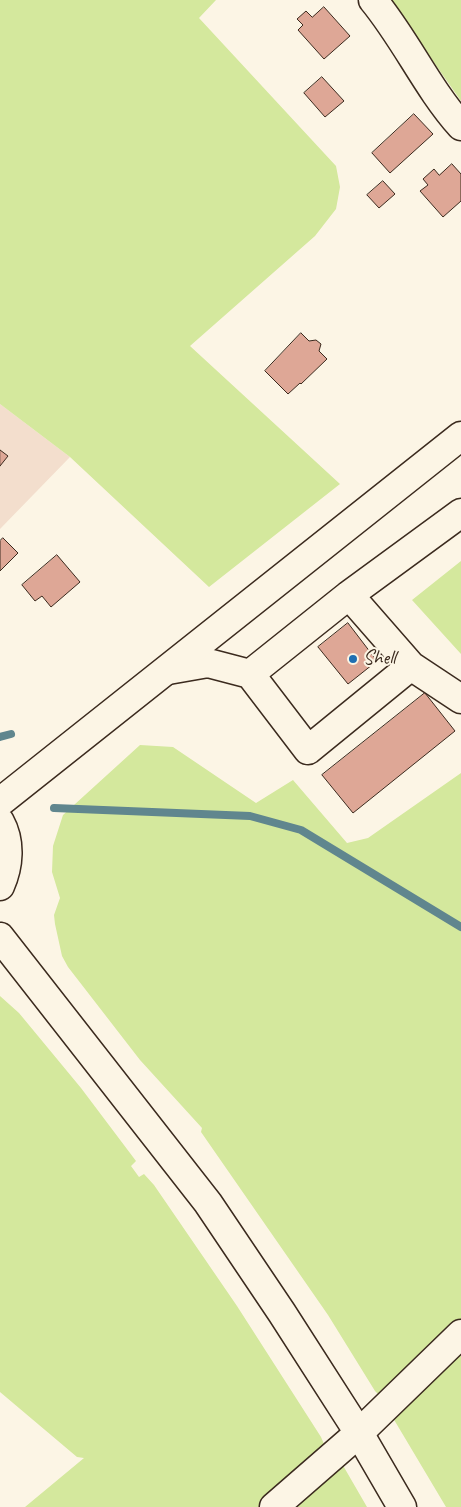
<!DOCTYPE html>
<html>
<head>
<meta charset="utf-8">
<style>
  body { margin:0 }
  canvas { display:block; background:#fcf5e5 }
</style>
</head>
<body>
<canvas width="461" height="1507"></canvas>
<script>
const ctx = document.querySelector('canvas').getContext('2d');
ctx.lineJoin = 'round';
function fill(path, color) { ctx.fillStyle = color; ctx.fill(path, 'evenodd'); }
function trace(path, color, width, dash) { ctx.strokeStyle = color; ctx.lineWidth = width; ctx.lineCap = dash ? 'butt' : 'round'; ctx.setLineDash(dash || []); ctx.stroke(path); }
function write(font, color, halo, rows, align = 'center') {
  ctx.font = font + ' Caveat,sans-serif'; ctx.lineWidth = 4; ctx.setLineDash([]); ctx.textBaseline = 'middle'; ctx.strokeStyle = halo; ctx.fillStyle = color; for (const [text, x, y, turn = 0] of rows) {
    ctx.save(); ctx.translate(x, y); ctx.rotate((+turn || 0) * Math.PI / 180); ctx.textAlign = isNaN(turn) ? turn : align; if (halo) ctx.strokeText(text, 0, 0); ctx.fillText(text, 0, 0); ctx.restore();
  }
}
fill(new Path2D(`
  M 0,404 L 70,457 L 0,529 Z`), '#f3decd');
fill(new Path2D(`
  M 0,0 L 216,0 L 199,18 L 336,166 L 340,187 L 336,209 L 315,236 L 190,346 L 340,484 L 209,587 L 70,457 L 0,404 Z
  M 385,0 L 461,0 L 461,101 L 428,54 L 421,53 Z
  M 461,561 L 461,654 L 412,600 Z
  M 140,745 L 173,747 L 256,803 L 293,780 L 347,843 L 368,838 L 461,773 L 461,1323 L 379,1395 L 375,1391 L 328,1315 L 201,1132 L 202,1128 L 140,1060 L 68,967 L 62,956 L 55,924 L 54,915 L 60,898 L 52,872 L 53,846 L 63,815 Z
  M 0,996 L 19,1013 L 81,1088 L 136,1161 L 131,1166 L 139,1177 L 144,1174 L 154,1185 L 237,1306 L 321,1437 L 324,1444 L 314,1460 L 259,1507 L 25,1507 L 84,1458 L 77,1457 L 0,1392 Z
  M 461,1350 L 461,1507 L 446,1507 L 393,1418 Z
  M 341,1462 L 367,1507 L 289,1507 Z`), '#d4e89d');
trace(new Path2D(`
  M 0,737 L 11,734
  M 54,808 L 250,816 L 301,830 L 461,927`), '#60868e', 8);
const building = new Path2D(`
  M 324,7 L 350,36 L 324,59 L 298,30 L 303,25 L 297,19 L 306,11 L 312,17 Z
  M 322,77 L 344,101 L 325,117 L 304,93 Z
  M 414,114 L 433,134 L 390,173 L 372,153 Z
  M 452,164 L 461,174 L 461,201 L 443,217 L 420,191 L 428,185 L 423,179 L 434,169 L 439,175 Z
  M 383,181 L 395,194 L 379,208 L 367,195 Z
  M 301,333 L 309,341 L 316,340 L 321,344 L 319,351 L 327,359 L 301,384 L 300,383 L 288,394 L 265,371 Z
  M 0,450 L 8,456 L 0,466 Z
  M 3,538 L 18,553 L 0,571 L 0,541 Z
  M 57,555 L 80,582 L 51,607 L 42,596 L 35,601 L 22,585 Z
  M 348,623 L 377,661 L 348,684 L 318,647 Z
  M 425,693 L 455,731 L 353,813 L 322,775 Z`);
fill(building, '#dea796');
trace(building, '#3b2a1e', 1);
const minor = new Path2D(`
  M 373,0 C 406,40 427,88 461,126
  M 411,666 L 461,699
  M 168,670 L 208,663 L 250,674 L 349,595 L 461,513
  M 250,674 L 308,750 L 411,666 L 349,595
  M 274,1507 L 359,1433 L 461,1334`);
const major = new Path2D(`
  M 0,802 L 461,436
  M 0,822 C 11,842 9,866 0,886
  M 0,937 L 208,1203 L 282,1313 L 359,1433 L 402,1507`);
trace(minor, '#3b2a1e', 31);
trace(major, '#3b2a1e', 31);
trace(minor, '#fcf5e5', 28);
trace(major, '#fcf5e5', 28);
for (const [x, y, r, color] of [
  [353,659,5,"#1f6fb2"]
]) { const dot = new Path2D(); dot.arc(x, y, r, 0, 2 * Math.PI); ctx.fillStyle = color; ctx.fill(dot); trace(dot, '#fcf5e5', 2); }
write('20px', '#3b2a1e', '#fcf5e5', [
  ["Shell",363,659]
], 'left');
</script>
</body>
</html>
